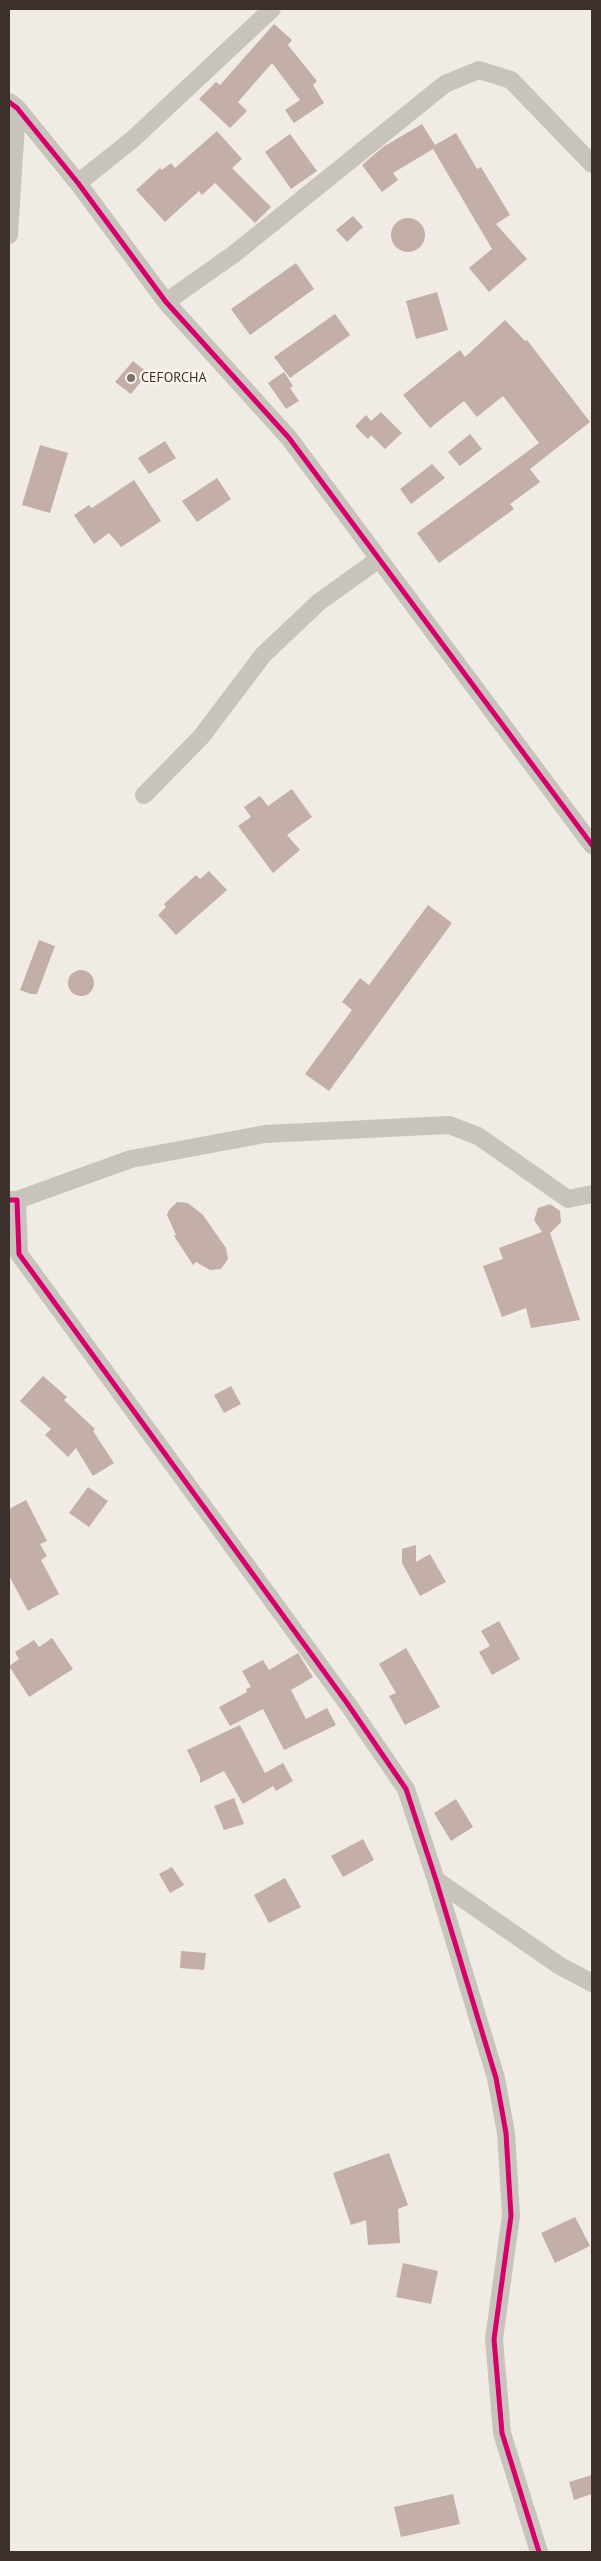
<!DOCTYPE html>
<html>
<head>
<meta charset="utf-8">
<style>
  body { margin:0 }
  #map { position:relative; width:601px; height:2561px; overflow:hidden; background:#f0ebe5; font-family:"PT Sans",sans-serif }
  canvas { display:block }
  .frame { position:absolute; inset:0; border:10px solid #3b302b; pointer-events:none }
</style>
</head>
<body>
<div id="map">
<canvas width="601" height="2561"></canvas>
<div class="frame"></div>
</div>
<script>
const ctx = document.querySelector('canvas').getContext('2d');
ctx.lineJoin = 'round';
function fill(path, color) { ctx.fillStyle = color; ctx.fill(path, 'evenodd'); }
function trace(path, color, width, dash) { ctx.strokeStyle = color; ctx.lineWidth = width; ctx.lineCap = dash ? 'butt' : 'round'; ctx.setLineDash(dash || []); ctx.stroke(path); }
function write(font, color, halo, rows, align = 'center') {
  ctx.font = font + ' "PT Sans",sans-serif'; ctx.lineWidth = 5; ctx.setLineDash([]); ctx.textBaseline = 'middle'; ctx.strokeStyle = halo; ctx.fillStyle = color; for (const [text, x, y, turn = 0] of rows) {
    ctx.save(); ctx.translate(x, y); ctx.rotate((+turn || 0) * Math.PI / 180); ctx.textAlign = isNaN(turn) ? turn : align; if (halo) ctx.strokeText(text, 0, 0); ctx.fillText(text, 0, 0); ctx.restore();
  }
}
fill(new Path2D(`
  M 274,24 L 292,40 L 288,45 L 317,81 L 313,85 L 324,103 L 294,123 L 285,110 L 300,100 L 272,63 L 238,102 L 247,111 L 230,128 L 199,99 L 216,82 L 220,85 Z
  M 422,124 L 435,145 L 456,133 L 477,169 L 481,167 L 510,215 L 496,224 L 527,259 L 489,292 L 469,268 L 492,249 L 433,149 L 393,173 L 398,180 L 382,192 L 362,165 L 383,147 Z
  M 217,131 L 242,159 L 232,168 L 271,207 L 255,223 L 215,183 L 202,195 L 199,191 L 165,222 L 136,190 L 160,168 L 162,170 L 171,163 L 175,168 Z
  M 290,134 L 317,171 L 291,189 L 265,152 Z
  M 353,216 L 363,227 L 347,242 L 336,230 Z
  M391 235a17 17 0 1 1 34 0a17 17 0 1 1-34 0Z
  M 296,263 L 314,289 L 250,335 L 231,309 Z
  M 437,292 L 448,330 L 416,339 L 406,301 Z
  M 335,314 L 350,335 L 290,378 L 274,357 Z
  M 505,320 L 525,341 L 527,340 L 590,422 L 530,469 L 540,482 L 510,504 L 514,509 L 439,563 L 417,533 L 539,443 L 503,396 L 477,417 L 464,401 L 430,428 L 403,395 L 460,350 L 465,357 Z
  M 133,361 L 148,373 L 131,394 L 115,382 Z
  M 284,372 L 293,386 L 290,388 L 299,401 L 286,409 L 268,383 Z
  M 381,412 L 402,433 L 385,449 L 371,435 L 368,439 L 355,426 L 366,415 L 371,421 Z
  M 470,434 L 482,449 L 460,466 L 448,452 Z
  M 165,441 L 176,458 L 149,474 L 138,458 Z
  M 40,445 L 68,453 L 50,513 L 22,505 Z
  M 432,464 L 445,478 L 411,504 L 400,489 Z
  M 217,478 L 231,499 L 197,522 L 182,501 Z
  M 134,480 L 161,521 L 121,547 L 109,533 L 94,544 L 74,515 L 89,505 L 92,508 Z
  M 292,789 L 312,817 L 287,835 L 300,850 L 273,873 L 238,826 L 251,817 L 244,807 L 260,796 L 268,806 Z
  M 209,871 L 227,890 L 176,935 L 158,915 L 166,907 L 164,904 L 196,875 L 200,879 Z
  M 428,905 L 452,923 L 329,1091 L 305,1074 L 352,1010 L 342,1002 L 360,978 L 369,985 Z
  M 39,940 L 55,946 L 37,994 L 31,994 L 20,990 Z
  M68 983a13 13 0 1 1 26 0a13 13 0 1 1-26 0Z
  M 177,1202 L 188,1203 L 203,1215 L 226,1248 L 228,1259 L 221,1269 L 210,1270 L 196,1262 L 193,1265 L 174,1236 L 176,1235 L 167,1215 L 169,1210 Z
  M 550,1204 L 560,1211 L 561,1222 L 550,1233 L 580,1320 L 531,1328 L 526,1308 L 502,1317 L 483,1266 L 503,1259 L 499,1248 L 542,1232 L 534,1220 L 538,1208 Z
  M 43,1376 L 67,1397 L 64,1400 L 95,1429 L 93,1431 L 114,1463 L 93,1476 L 76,1448 L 68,1457 L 45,1435 L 51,1429 L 20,1401 Z
  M 231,1386 L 241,1404 L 224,1413 L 214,1395 Z
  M 88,1487 L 108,1501 L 89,1527 L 69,1513 Z
  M 26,1500 L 47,1541 L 40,1544 L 47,1556 L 41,1560 L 59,1594 L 28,1611 L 9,1576 L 9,1509 Z
  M 416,1545 L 416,1562 L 430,1554 L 446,1582 L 420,1596 L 402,1563 L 402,1549 Z
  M 499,1621 L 520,1659 L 492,1675 L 479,1652 L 490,1646 L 481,1631 Z
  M 52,1638 L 73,1669 L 29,1697 L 9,1666 L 19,1659 L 15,1652 L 34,1640 L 39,1647 Z
  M 406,1648 L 440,1707 L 405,1725 L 389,1696 L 396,1693 L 379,1664 Z
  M 298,1653 L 313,1677 L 291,1690 L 306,1719 L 327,1708 L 336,1725 L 284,1750 L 263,1709 L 230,1726 L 219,1707 L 247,1692 L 246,1689 L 251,1687 L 242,1671 L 263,1660 L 269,1670 Z
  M 240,1725 L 265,1773 L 283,1763 L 293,1781 L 276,1791 L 273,1786 L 243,1804 L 224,1771 L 200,1783 L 200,1777 L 187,1750 Z
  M 234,1798 L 244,1824 L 224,1830 L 214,1806 Z
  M 456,1799 L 473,1827 L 451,1841 L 434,1813 Z
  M 363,1839 L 374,1860 L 343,1877 L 331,1856 Z
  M 172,1867 L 184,1885 L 170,1893 L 159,1874 Z
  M 285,1878 L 301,1907 L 269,1923 L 254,1895 Z
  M 181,1951 L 206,1953 L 204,1970 L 180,1968 Z
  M 389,2153 L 408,2205 L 398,2209 L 400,2243 L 368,2245 L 366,2220 L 351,2225 L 333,2173 Z
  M 575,2217 L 590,2246 L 555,2263 L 541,2233 Z
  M 403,2263 L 438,2271 L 431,2304 L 396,2297 Z
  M 592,2475 L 592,2494 L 574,2500 L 569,2482 Z
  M 453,2494 L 460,2524 L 401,2537 L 394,2507 Z`), '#c3afa7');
trace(new Path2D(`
  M 9,102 L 17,108 L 78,183 L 166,302 L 289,438 L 592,845
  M 78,183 L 133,139 L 272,9
  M 9,235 L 17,108
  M 166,302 L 234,254 L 445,84 L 479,70 L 511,80 L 592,164
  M 144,795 L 201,737 L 263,655 L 319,602 L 379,559
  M 9,1200 L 17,1200 L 19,1254 L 347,1703 L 406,1789 L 436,1880 L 496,2078 L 506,2133 L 511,2216 L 494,2339 L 502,2433 L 539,2552
  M 17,1200 L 131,1159 L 265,1134 L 449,1125 L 478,1136 L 568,1199 L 592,1194
  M 436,1880 L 560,1966 L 592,1983`), '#c9c3be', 18);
trace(new Path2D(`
  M 9,102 L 17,108 L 78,183 L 166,302 L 289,438 L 592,845
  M 9,1200 L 17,1200 L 19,1254 L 347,1703 L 406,1789 L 436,1880 L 496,2078 L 506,2133 L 511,2216 L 494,2339 L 502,2433 L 539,2552`), '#d6006c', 5);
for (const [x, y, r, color] of [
  [131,378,5,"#7a716c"]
]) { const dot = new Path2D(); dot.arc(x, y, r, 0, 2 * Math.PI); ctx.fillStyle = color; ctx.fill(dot); trace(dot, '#fbf5ee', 2); }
write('14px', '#3b302b', '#fbf5ee', [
  ["CEFORCHA",141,378]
], 'left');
</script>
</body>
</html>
